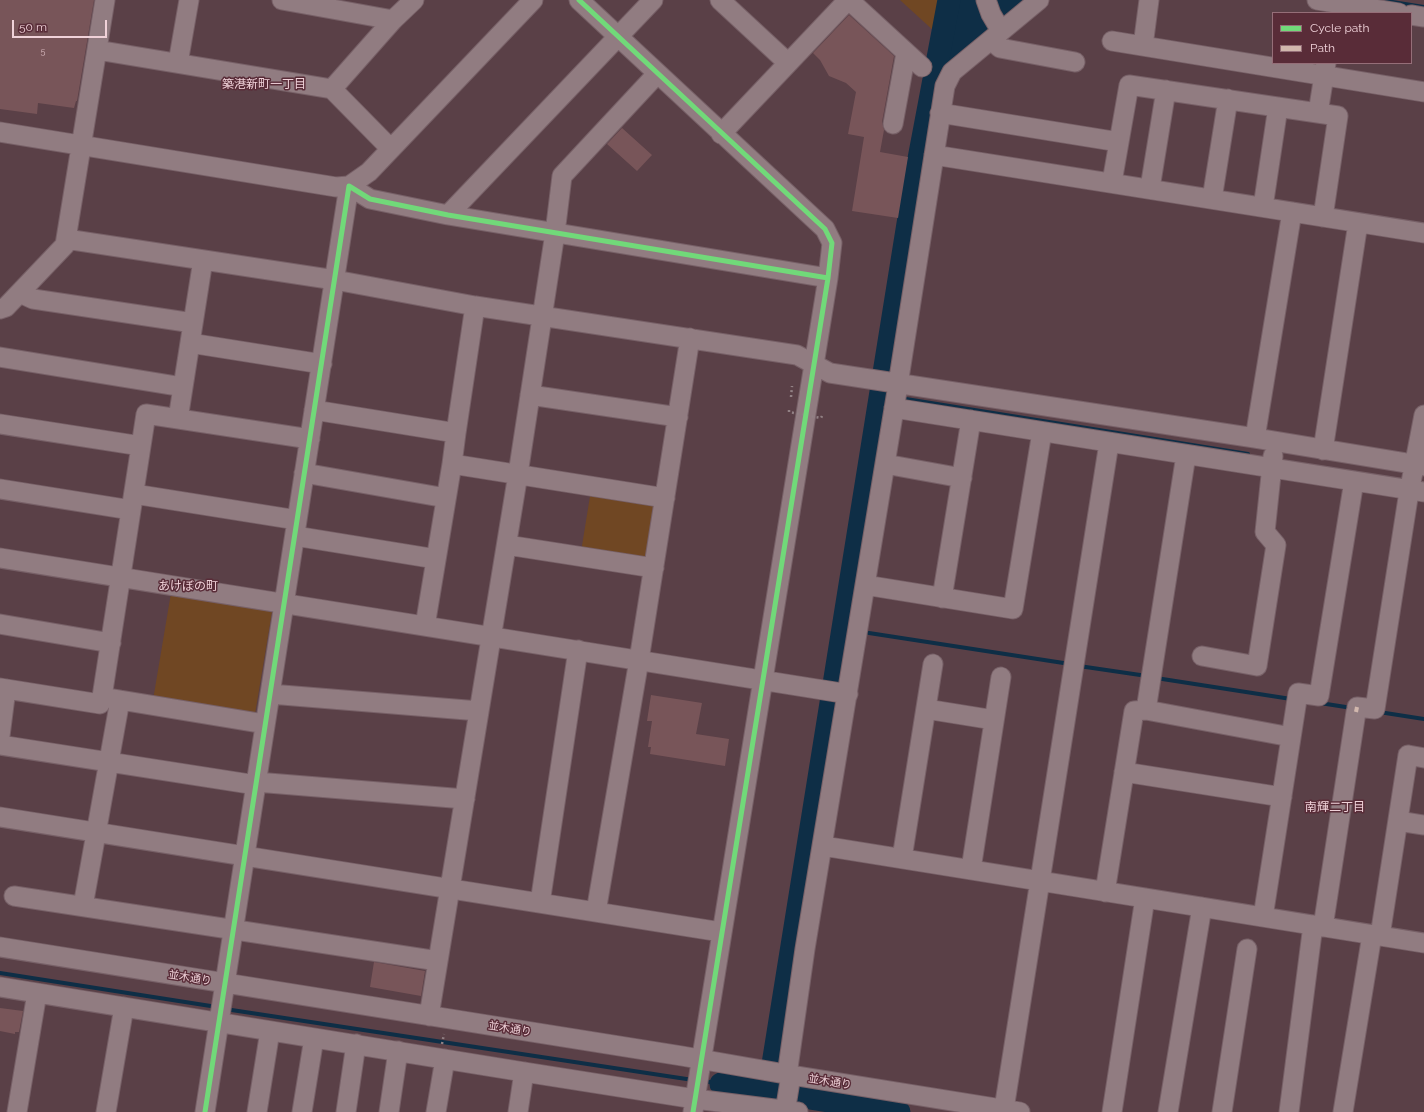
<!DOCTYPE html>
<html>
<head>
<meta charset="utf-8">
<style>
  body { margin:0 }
  #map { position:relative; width:1424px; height:1112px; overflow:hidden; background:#5a4047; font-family:Raleway,sans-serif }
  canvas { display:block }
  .legend { position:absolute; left:1272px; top:12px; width:140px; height:52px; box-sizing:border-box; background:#592c38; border:1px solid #956e78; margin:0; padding:5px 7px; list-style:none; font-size:12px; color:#f0d2d9 }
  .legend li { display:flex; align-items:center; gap:8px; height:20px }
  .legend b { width:20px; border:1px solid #956e78 }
  .scale { position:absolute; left:12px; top:20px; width:95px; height:18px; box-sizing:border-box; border:2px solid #f0d2d9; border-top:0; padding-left:5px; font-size:12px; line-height:14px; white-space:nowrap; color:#f0d2d9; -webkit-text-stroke:3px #592c38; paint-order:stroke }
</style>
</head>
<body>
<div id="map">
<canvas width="1424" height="1112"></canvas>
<ul class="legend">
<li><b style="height:5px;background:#71d979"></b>Cycle path</li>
<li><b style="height:5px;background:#d1b7ad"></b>Path</li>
</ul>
<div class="scale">50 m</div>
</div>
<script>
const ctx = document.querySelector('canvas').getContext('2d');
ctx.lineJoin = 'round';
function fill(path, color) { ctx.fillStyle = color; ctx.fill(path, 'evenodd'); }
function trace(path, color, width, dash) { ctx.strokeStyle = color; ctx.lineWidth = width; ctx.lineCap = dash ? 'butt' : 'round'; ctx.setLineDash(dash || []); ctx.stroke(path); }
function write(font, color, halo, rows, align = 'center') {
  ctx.font = font + ' Raleway,"Noto Sans JP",sans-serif'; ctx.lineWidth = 3; ctx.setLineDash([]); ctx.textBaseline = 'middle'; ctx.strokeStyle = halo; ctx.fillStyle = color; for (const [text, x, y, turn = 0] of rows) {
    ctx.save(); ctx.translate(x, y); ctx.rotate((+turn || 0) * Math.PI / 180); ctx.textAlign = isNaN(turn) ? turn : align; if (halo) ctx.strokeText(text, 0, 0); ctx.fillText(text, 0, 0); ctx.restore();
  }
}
fill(new Path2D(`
  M 900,0 L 942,0 L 935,32 Z
  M 591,490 L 656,506 L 648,557 L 642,561 L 581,552 Z
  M 171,593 L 270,608 L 272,612 L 255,714 L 153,700 Z`), '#704723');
fill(new Path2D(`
  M 944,0 L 1028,0 L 991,30 L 941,79 L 929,67 Z`), '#0e2e46');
trace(new Path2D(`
  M 1380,0 L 1424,7
  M 918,161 L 922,161
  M 880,395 L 884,396
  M 906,399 L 1248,454
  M 843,629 L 847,630
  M 869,633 L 1070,664
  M 1079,666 L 1147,676
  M 1156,678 L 1291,699
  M 1320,703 L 1352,708
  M 1379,712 L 1424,719
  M 807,851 L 815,852
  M 0,973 L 217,1007
  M 225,1009 L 693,1080
  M 704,1081 L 721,1084
  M 776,1104 L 778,1093`), '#0e2e46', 4);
trace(new Path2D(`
  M 773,1064 L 915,180 L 949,0
  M 721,1084 L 899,1112`), '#0e2e46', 23);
fill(new Path2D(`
  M 0,0 L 94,0 L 77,101 L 76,101 L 74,108 L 38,103 L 37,114 L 0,109 Z
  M 849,15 L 894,56 L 882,122 L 884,130 L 880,152 L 908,157 L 898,218 L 852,211 L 864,137 L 848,134 L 856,92 L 846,83 L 829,76 L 820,60 L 813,53 Z
  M 622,128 L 652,155 L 637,171 L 607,144 Z
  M 651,695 L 702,703 L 696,734 L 729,739 L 725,766 L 650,754 L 651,747 L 648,747 L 652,721 L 647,721 Z
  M 374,962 L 425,971 L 421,996 L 370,987 Z
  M 0,1008 L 23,1011 L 19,1032 L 15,1032 L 15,1034 L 0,1031 Z`), '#785559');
const minor = new Path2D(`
  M 282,0 L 393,20
  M 579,0 L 825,229 L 832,243 L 828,278 L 693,1112
  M 720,0 L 788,63
  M 849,0 L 922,67
  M 986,0 L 991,14 L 1001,31
  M 1317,0 L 1399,13
  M 1411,15 L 1424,17
  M 991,40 L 1000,48 L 1075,62
  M 1112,41 L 1424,92
  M 1143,46 L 1149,0
  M 97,50 L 332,89 L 390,148
  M 178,63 L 189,0
  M 332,89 L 393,20 L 414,0
  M 940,113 L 1119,142
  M 1318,113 L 1326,63
  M 893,124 L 906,53
  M 0,132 L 336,187 L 349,186 L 369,172 L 533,0
  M 721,134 L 848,0
  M 934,155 L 1424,233
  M 1112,182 L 1129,85 L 1338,116 L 1323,217
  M 1150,188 L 1166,90
  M 1212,199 L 1228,99
  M 1263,207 L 1278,107
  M 448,215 L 653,0
  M 66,239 L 335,280 L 475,306 L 797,355 L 830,373 L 1255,438 L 1424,466
  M 20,293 L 33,299 L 193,323
  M 0,309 L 6,307 L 65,245 L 105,0
  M 190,343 L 322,364
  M 0,357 L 183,387
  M 530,395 L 678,417
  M 894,408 L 1424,492
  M 314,410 L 456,433 L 452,464 L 665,498
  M 178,419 L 203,260
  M 0,424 L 141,446
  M 456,433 L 475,306
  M 1255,438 L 1292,212
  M 1323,450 L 1358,223
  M 885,464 L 962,478
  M 304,473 L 446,498
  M 0,489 L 131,510
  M 134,494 L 297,520
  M 295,536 L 436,559
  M 507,545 L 654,568
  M 0,558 L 848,694
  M 865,585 L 1013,609 L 1042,432
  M 942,598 L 971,420
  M 0,624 L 111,643
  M 425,626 L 452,464
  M 1202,656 L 1257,666 L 1276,545 L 1265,532 L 1273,456
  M 0,688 L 100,704 L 102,697
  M 270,694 L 479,711
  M 120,700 L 265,724
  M 1357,707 L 1375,709 L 1408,498 L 1424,415
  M 926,709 L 994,720
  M 1146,710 L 1186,455
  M 0,736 L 6,689
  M 0,745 L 256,785
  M 1124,772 L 1282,797
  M 256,782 L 465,799
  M 0,817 L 721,932
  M 1398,821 L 1424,825
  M 823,846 L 1424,943
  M 902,858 L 933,664
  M 971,869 L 1001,677
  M 1105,892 L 1134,711 L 1146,710 L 1291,737
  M 14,896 L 438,961
  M 540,903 L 578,650
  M 83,906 L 120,700 L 102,697 L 146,414 L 310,439
  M 596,912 L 639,660 L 690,338
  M 1263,917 L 1298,693 L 1319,696 L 1354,481
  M 1323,927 L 1356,712
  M 1380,936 L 1408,755 L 1424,758
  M 0,947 L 682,1056 L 791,1075 L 1020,1112
  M 0,987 L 524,1072 L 695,1099 L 798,1112
  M 429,1016 L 518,474 L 555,233 L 562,176 L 657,74
  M 787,1075 L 805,949 L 897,391 L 945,86 L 952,72 L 1039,0
  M 1004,1109 L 1109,443
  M 17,1112 L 37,993
  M 106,1112 L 124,1007
  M 205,1112 L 349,186 L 370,199 L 448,215 L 828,278
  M 257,1112 L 270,1031
  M 302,1112 L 314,1038
  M 346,1112 L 356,1044
  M 389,1112 L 398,1051
  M 436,1112 L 445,1059
  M 518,1112 L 524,1072
  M 785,1112 L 791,1075
  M 1112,1112 L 1145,898
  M 1168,1112 L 1202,907
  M 1222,1112 L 1247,949
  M 1289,1112 L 1313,925
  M 1343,1112 L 1372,935`);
trace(minor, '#776067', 21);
trace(new Path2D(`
  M 791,397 L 792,386
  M 442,1044 L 444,1034`), '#928185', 2.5, [2, 3]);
trace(minor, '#917c81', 19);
trace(new Path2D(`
  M 789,410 L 789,412 L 821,418 L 822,416`), '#928185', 2.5, [2, 3]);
trace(new Path2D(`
  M 1356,712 L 1357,707`), '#d1b7ad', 4, [8, 4]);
trace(new Path2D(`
  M 579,0 L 825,229 L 832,243 L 828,278 L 693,1112
  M 205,1112 L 349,186 L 370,199 L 448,215 L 828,278`), '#71d979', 5);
write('9px', '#d2b3b9', null, [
  ["5",43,51]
]);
write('11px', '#f0d2d9', '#592c38', [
  ["並木通り",190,978,9],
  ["並木通り",510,1029,9],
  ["並木通り",830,1082,9]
]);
write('12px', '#f0d2d9', '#592c38', [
  ["築港新町一丁目",264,84],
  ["あけぼの町",188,586],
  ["南輝二丁目",1335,807]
]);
</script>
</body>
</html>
